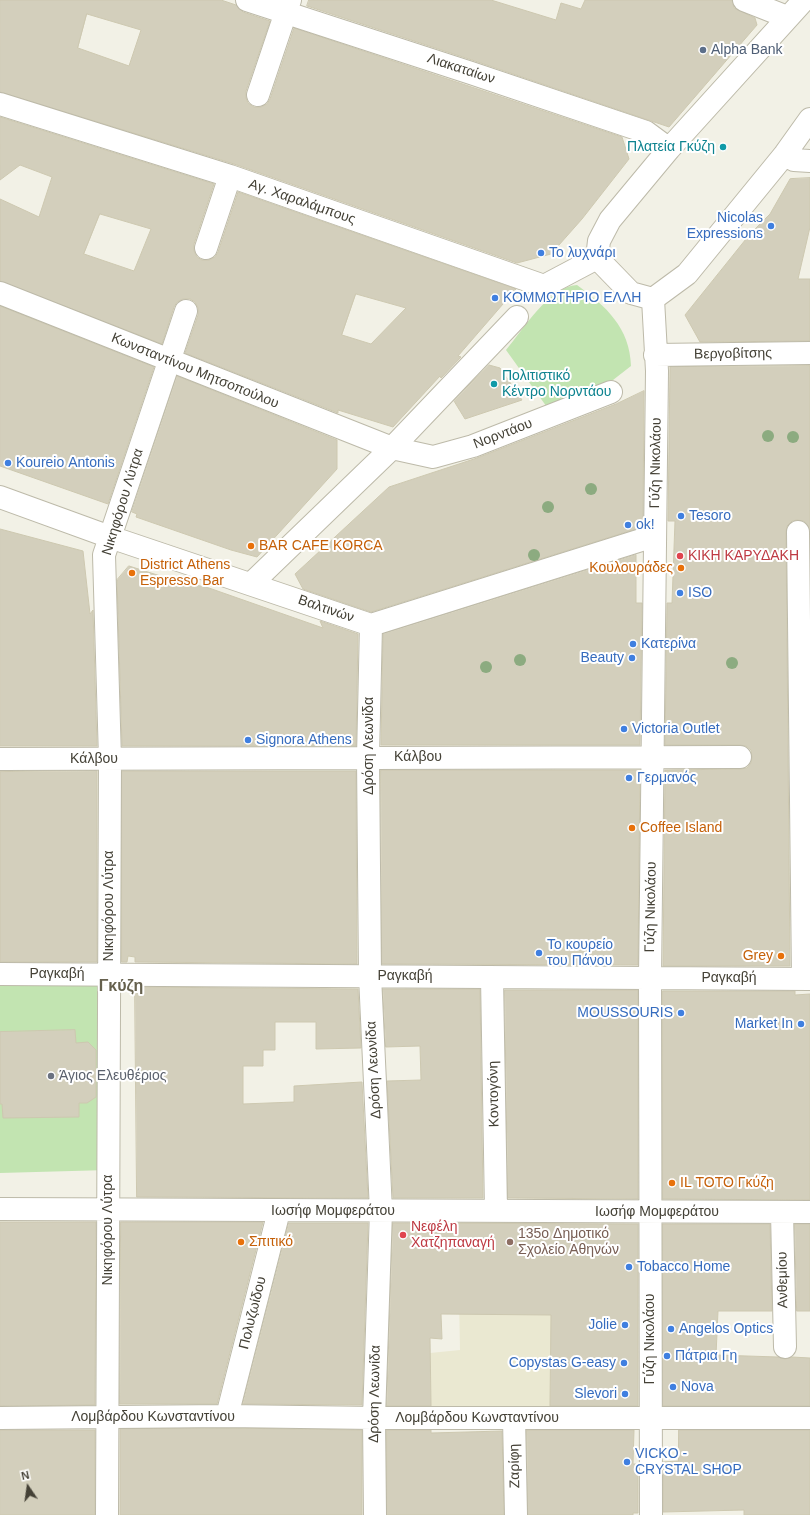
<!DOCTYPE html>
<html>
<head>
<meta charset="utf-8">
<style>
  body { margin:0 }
  #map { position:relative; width:810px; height:1515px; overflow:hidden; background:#f2f1e6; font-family:Helvetica,sans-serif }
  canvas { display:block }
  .north { position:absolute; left:8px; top:1467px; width:40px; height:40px; -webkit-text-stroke:3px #fff; paint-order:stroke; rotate:347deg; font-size:11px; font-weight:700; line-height:16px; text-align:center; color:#444136 }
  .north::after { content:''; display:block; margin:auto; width:14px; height:18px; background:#444136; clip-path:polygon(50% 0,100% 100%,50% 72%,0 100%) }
</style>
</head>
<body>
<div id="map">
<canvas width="810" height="1515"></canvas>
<div class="north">N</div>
</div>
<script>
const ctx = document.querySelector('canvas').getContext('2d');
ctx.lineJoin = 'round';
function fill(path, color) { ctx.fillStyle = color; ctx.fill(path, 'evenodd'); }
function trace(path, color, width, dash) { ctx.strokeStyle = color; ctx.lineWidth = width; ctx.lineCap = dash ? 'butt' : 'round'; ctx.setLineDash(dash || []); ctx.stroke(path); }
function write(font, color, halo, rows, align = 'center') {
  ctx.font = font + ' Helvetica,sans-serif'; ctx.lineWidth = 4; ctx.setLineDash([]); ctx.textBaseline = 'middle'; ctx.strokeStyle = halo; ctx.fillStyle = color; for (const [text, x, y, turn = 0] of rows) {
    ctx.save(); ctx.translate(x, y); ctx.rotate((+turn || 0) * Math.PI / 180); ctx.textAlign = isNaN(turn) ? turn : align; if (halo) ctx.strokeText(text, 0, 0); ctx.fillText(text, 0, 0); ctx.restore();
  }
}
fill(new Path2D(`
  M 442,1219 L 564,1220 L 564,1245 L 551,1337 L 550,1412 L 431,1406 L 430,1353 L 460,1350 L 459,1297 L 441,1296 Z`), '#eae8d1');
fill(new Path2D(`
  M 577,285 C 606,306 630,328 631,366 L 613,380 L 549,410 L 506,350 C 524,329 548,287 577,285 Z
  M 103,980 L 108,1170 L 0,1173 L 0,982 Z`), '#c2e4b1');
const building = new Path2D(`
  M 0,0 L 221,0 L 236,5 L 243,12 L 270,21 L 246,91 L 246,98 L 248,103 L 254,107 L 261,107 L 267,104 L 270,99 L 294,28 L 622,137 L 629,159 L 582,219 L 551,254 L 517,263 L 234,164 L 0,92 ZM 87,14 L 141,30 L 129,66 L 78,48 Z
  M 309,0 L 491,0 L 556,20 L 561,3 L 581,9 L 585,0 L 732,0 L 734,8 L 755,18 L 757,25 L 669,127 L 475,61 L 307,6 Z
  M 0,117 L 214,184 L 194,244 L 194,251 L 197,257 L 202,260 L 209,260 L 215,257 L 218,252 L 238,192 L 516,289 L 458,356 L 461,357 L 441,378 L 440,376 L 393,427 L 338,410 L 338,413 L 185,353 L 198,315 L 198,308 L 195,302 L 190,299 L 183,299 L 177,302 L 174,307 L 162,344 L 0,281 L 0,199 L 39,217 L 52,177 L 20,165 L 0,180 ZM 100,214 L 151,229 L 134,271 L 84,254 ZM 356,294 L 406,308 L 371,344 L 342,335 Z
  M 810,178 L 810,227 L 798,279 L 810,279 L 810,341 L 700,342 L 685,315 L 750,234 L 770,214 L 790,179 Z
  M 0,306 L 154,367 L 108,504 L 0,466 Z
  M 489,365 L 500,368 L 522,400 L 465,419 L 454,401 Z
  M 810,366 L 810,530 L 804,521 L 797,520 L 792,521 L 787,526 L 786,532 L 790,966 L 663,966 L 665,770 L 740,769 L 747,768 L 751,763 L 752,757 L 751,750 L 746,746 L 740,745 L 665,745 L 667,603 L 672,603 L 675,521 L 668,521 L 670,367 Z
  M 177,376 L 337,440 L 337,469 L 257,557 L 231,550 L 136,517 L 137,514 L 132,512 Z
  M 644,391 L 643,522 L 639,522 L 639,528 L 371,612 L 303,589 L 295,574 L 389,487 L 477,458 L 616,404 Z
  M 0,529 L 83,551 L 90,614 L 93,610 L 97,746 L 0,746 Z
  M 636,555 L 636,603 L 642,603 L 640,745 L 381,745 L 383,634 Z
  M 129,566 L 170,579 L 209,588 L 323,628 L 320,621 L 358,634 L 356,746 L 122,746 L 117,580 Z
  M 381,770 L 640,770 L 638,965 L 382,964 Z
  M 97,771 L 97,962 L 0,962 L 0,772 Z
  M 122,771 L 356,771 L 357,964 L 135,962 L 135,957 L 128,956 L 127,962 L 122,962 Z
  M 135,987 L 358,989 L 361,1048 L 316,1049 L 316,1022 L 275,1022 L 275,1050 L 263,1050 L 263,1066 L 243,1066 L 243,1104 L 294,1102 L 294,1086 L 362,1082 L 368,1198 L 137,1197 Z
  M 383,989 L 480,989 L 483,1198 L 393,1198 L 387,1081 L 421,1080 L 420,1046 L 386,1047 Z
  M 505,990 L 638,990 L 638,1199 L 508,1198 Z
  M 663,991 L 795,991 L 795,995 L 810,994 L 810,1200 L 663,1199 Z
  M 75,1030 L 76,1043 L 88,1042 L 96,1050 L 96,1097 L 87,1103 L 79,1103 L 79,1117 L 3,1118 L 2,1104 L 0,1104 L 0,1032 Z
  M 0,1222 L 96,1222 L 95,1405 L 0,1406 Z
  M 121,1222 L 263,1222 L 217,1404 L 120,1404 Z
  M 289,1223 L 368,1223 L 362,1405 L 243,1404 Z
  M 393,1223 L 638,1224 L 638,1406 L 550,1406 L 551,1315 L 441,1314 L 442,1339 L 430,1338 L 431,1406 L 387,1406 Z
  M 663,1224 L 770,1224 L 772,1311 L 718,1311 L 716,1355 L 778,1357 L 785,1359 L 792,1357 L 810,1358 L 810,1406 L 663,1406 Z
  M 795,1224 L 810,1224 L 810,1311 L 797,1311 Z
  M 227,1428 L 362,1430 L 362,1515 L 120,1515 L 120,1429 Z
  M 0,1430 L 95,1430 L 95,1515 L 0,1515 Z
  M 387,1430 L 431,1430 L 431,1433 L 502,1431 L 504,1515 L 387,1515 Z
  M 527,1430 L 634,1430 L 633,1464 L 638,1464 L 638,1513 L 633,1513 L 633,1515 L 528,1515 Z
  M 679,1430 L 810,1430 L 810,1515 L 744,1515 L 744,1510 L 663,1512 L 663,1462 L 678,1461 Z`);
fill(building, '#d3cfbc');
trace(building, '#cdc8b0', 1);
const minor = new Path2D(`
  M 247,0 L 471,73 L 646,132 L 669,149
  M 744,0 L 787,17
  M 258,95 L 290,0
  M 0,104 L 230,176 L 544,286 L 597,258
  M 785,154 L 794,160 L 810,161
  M 206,248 L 230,176
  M 0,293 L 392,448 L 433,457 L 473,446 L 611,392
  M 653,299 L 631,293 L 597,258 L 599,241 L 610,220 L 669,149 L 804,0
  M 653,299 L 687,274 L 785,154 L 810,119
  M 655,355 L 810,353
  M 0,497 L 110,537 L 371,625 L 654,536
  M 798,532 L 803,979
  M 251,584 L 392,448 L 517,317
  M 371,625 L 368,757 L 370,976 L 381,1211 L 374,1418 L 375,1515
  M 0,759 L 740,757
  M 0,974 L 810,979
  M 492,977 L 496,1211
  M 0,1209 L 810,1212
  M 782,1212 L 785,1347
  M 227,1416 L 279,1211
  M 0,1418 L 227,1416 L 374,1418 L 810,1418
  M 514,1418 L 516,1515
  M 107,1515 L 110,759 L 104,555 L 186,311
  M 651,1515 L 650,978 L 657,371 L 653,299`);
trace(minor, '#bdbaa9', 24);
trace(minor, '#fff', 22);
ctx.fillStyle = '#8cab80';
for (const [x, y] of [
  [768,436],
  [793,437],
  [591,489],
  [548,507],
  [534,555],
  [520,660],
  [732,663],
  [486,667]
]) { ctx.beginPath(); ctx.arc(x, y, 6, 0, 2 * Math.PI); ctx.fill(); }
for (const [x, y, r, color] of [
  [703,50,4,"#5c6f8a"],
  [723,147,4,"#0f9aa8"],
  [771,226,4,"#3f7fe0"],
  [541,253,4,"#3f7fe0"],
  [495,298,4,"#3f7fe0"],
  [494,384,4,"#0f9aa8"],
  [8,463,4,"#3f7fe0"],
  [681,516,4,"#3f7fe0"],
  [628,525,4,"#3f7fe0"],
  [251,546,4,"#e8710a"],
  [680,556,4,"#e0444e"],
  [681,568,4,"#e8710a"],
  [132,573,4,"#e8710a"],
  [680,593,4,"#3f7fe0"],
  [633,644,4,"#3f7fe0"],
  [632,658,4,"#3f7fe0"],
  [624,729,4,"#3f7fe0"],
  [248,740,4,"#3f7fe0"],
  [629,778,4,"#3f7fe0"],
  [632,828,4,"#e8710a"],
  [539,953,4,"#3f7fe0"],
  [781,956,4,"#e8710a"],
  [681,1013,4,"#3f7fe0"],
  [801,1024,4,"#3f7fe0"],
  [51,1076,4,"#6b7280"],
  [672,1183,4,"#e8710a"],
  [403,1235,4,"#e0444e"],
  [241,1242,4,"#e8710a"],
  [510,1242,4,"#8d6e63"],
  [629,1267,4,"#3f7fe0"],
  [625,1325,4,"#3f7fe0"],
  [671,1329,4,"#3f7fe0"],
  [667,1356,4,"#3f7fe0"],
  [624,1363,4,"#3f7fe0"],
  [673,1387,4,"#3f7fe0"],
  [625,1394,4,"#3f7fe0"],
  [627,1462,4,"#3f7fe0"]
]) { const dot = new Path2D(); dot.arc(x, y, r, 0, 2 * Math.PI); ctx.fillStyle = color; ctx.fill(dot); trace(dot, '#fff', 1.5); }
write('14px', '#4e5e75', '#fff', [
  ["Alpha Bank",711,50]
], 'left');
write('14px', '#444136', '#fff', [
  ["Λιακαταίων",461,69,18],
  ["Αγ. Χαραλάμπους",302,202,19],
  ["Βεργοβίτσης",733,354,-1],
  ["Κωνσταντίνου Μητσοπούλου",195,371,22],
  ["Νορντάου",503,434,-21],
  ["Γύζη Νικολάου",656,463,-89],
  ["Νικηφόρου Λύτρα",123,502,-73],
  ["Βαλτινών",326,609,19],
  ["Δρόση Λεωνίδα",369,746,-90],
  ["Κάλβου",418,757],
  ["Κάλβου",94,759],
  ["Νικηφόρου Λύτρα",109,906,-90],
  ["Γύζη Νικολάου",651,907,-89],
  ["Ραγκαβή",57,974],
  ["Ραγκαβή",405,976],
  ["Ραγκαβή",729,978],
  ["Δρόση Λεωνίδα",374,1070,-93],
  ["Κοντογόνη",494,1094,-91],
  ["Ιωσήφ Μομφεράτου",333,1211],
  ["Ιωσήφ Μομφεράτου",657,1212],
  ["Νικηφόρου Λύτρα",108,1230,-90],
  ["Ανθεμίου",783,1280,-91],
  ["Πολυζωίδου",253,1313,-76],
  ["Γύζη Νικολάου",650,1339,-90],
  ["Δρόση Λεωνίδα",375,1394,-89],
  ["Λομβάρδου Κωνσταντίνου",153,1417],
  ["Λομβάρδου Κωνσταντίνου",477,1418],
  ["Ζαρίφη",515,1466,-91]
]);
write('14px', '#0d838f', '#fff', [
  ["Πλατεία Γκύζη",715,147],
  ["Πολιτιστικό",502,376,"left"],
  ["Κέντρο Νορντάου",502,392,"left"]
], 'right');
write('14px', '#366cbe', '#fff', [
  ["Nicolas",763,218,"right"],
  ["Expressions",763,234,"right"],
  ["Το λυχνάρι",549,253],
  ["ΚΟΜΜΩΤΗΡΙΟ ΕΛΛΗ",503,298],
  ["Koureio Antonis",16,463],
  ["Tesoro",689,516],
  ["ok!",636,525],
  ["ISO",688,593],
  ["Κατερίνα",641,644],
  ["Beauty",624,658,"right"],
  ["Victoria Outlet",632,729],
  ["Signora Athens",256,740],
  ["Γερμανός",637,778],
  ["Το κουρείο",547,945],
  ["του Πάνου",547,961],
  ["MOUSSOURIS",673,1013,"right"],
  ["Market In",793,1024,"right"],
  ["Tobacco Home",637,1267],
  ["Jolie",617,1325,"right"],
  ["Angelos Optics",679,1329],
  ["Πάτρια Γη",675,1356],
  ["Copystas G-easy",616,1363,"right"],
  ["Nova",681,1387],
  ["Slevori",617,1394,"right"],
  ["VICKO -",635,1454],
  ["CRYSTAL SHOP",635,1470]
], 'left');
write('14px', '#c56008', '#fff', [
  ["BAR CAFE KORCA",259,546],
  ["District Athens",140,565],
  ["Espresso Bar",140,581],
  ["Κουλουράδες",673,568,"right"],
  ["Coffee Island",640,828],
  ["Grey",773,956,"right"],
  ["IL TOTO Γκύζη",680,1183],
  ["Σπιτικό",249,1242]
], 'left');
write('14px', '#be3a42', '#fff', [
  ["ΚΙΚΗ ΚΑΡΥΔΑΚΗ",688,556],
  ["Νεφέλη",411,1227],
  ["Χατζηπαναγή",411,1243]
], 'left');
write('14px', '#5b616d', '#fff', [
  ["Άγιος Ελευθέριος",59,1076]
], 'left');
write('14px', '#785e54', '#fff', [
  ["135ο Δημοτικό",518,1234],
  ["Σχολείο Αθηνών",518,1250]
], 'left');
write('bold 16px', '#66614e', '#fff', [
  ["Γκύζη",121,987]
]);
</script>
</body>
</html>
